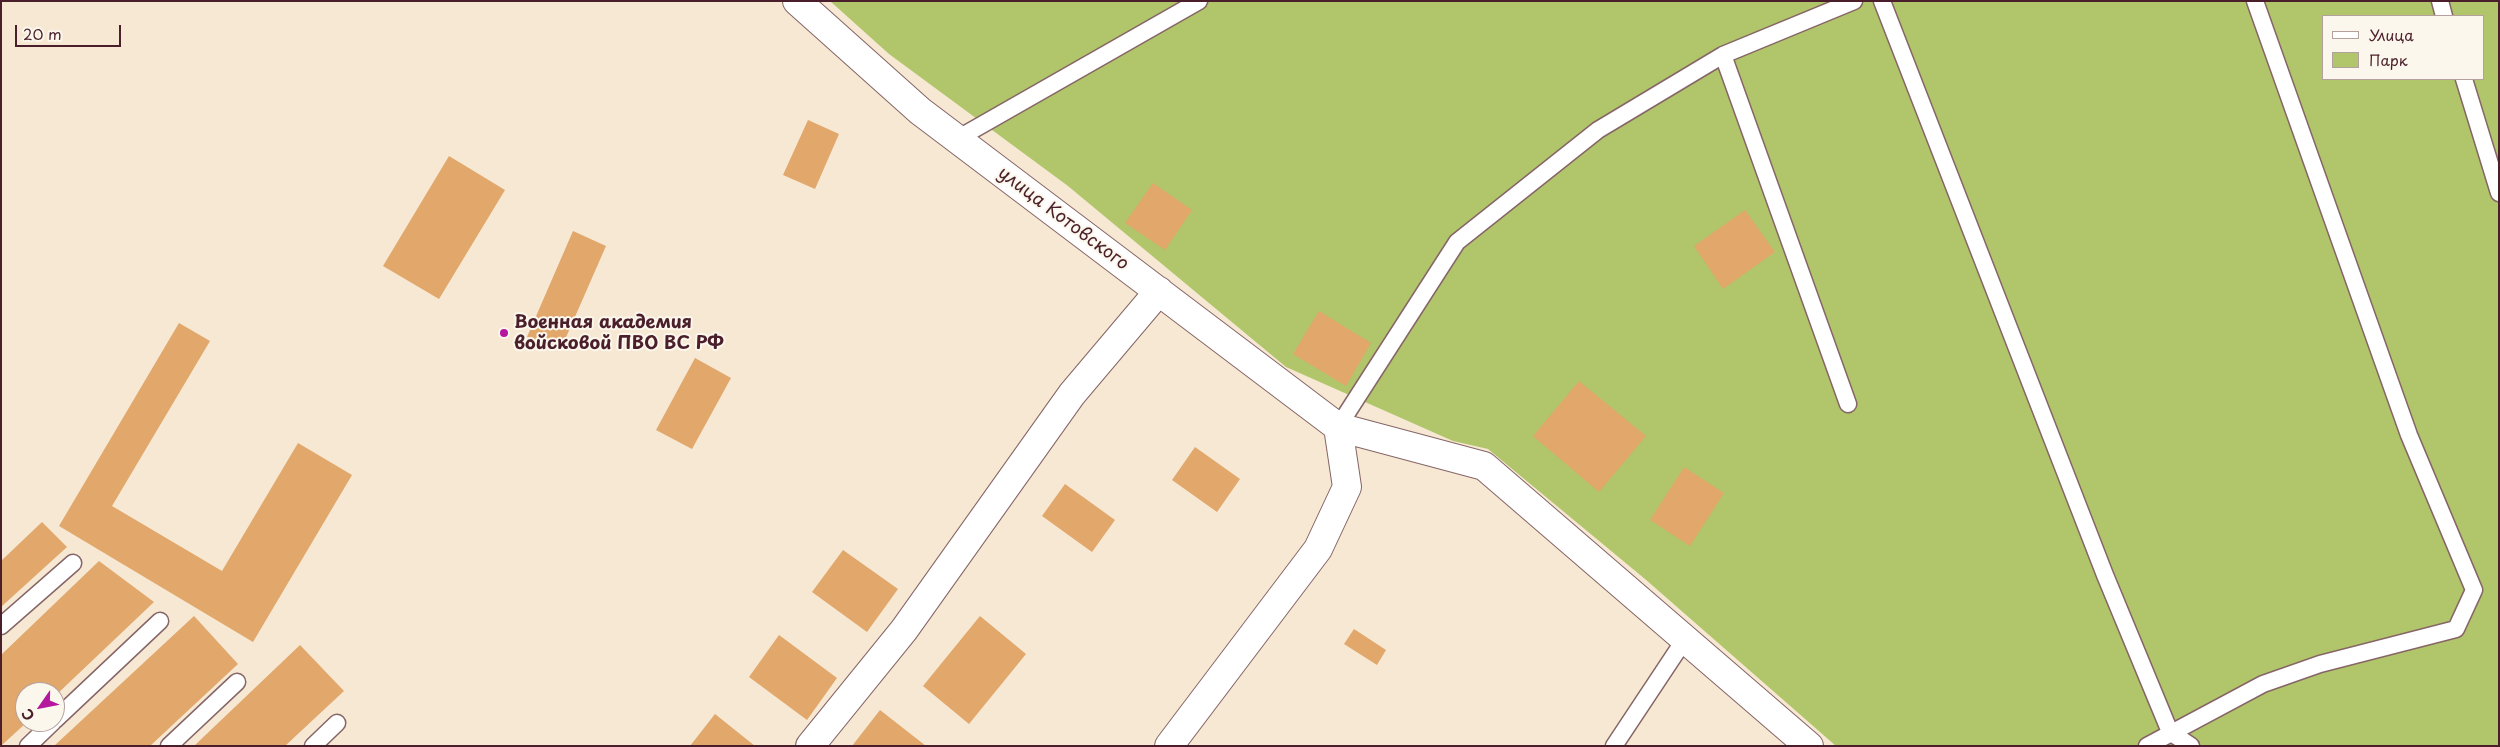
<!DOCTYPE html>
<html>
<head>
<meta charset="utf-8">
<style>
  body { margin:0 }
  #map { position:relative; width:2500px; height:747px; overflow:hidden; background:#f6e8d3; font-family:"Playpen Sans",sans-serif }
  canvas { display:block }
  .frame { position:absolute; inset:0; border:2px solid #4a1f2b; pointer-events:none }
  .legend { position:absolute; left:2322px; top:15px; width:162px; height:65px; box-sizing:border-box; background:#fbf7ec; border:1px solid #b4a19f; margin:0; padding:6px 9px; list-style:none; font-size:15px; color:#4a1f2b }
  .legend li { display:flex; align-items:center; gap:10px; height:25px }
  .legend b { width:25px; border:1px solid #b4a19f }
  .north { position:absolute; left:15px; top:682px; width:50px; height:50px; box-sizing:border-box; background:#fbf7ec; border:1px solid #b4a19f; border-radius:50%; rotate:237deg; font-size:14px; font-weight:700; line-height:20px; text-align:center; color:#4a1f2b }
  .north::after { content:''; display:block; margin:auto; width:18px; height:22px; background:#b5179e; clip-path:polygon(50% 0,100% 100%,50% 72%,0 100%) }
  .scale { position:absolute; left:15px; top:25px; width:106px; height:22px; box-sizing:border-box; border:2px solid #4a1f2b; border-top:0; padding-left:6px; font-size:15px; line-height:18px; white-space:nowrap; color:#4a1f2b; -webkit-text-stroke:4px #fbf7ec; paint-order:stroke }
</style>
</head>
<body>
<div id="map">
<canvas width="2500" height="747"></canvas>
<div class="frame"></div>
<ul class="legend">
<li><b style="height:6px;background:#fff"></b>Улица</li>
<li><b style="height:14px;background:#b1c66a"></b>Парк</li>
</ul>
<div class="north">С</div>
<div class="scale">20 m</div>
</div>
<script>
const ctx = document.querySelector('canvas').getContext('2d');
ctx.lineJoin = 'round';
function fill(path, color) { ctx.fillStyle = color; ctx.fill(path, 'evenodd'); }
function trace(path, color, width, dash) { ctx.strokeStyle = color; ctx.lineWidth = width; ctx.lineCap = dash ? 'butt' : 'round'; ctx.setLineDash(dash || []); ctx.stroke(path); }
function write(font, color, halo, rows, align = 'center') {
  ctx.font = font + ' "Playpen Sans",sans-serif'; ctx.lineWidth = 4; ctx.setLineDash([]); ctx.textBaseline = 'middle'; ctx.strokeStyle = halo; ctx.fillStyle = color; for (const [text, x, y, turn = 0] of rows) {
    ctx.save(); ctx.translate(x, y); ctx.rotate((+turn || 0) * Math.PI / 180); ctx.textAlign = isNaN(turn) ? turn : align; if (halo) ctx.strokeText(text, 0, 0); ctx.fillText(text, 0, 0); ctx.restore();
  }
}
fill(new Path2D(`
  M 830,1 L 2499,1 L 2499,746 L 1836,746 L 1645,579 L 1488,449 L 1453,441 L 1286,367 L 1068,186 L 889,54 ZM 2324,16 L 2484,16 L 2484,79 L 2324,79 Z`), '#b1c66a');
fill(new Path2D(`
  M 808,120 L 839,134 L 815,189 L 783,175 Z
  M 449,156 L 505,190 L 439,299 L 383,266 Z
  M 1153,183 L 1192,210 L 1165,250 L 1125,223 Z
  M 1745,210 L 1775,252 L 1723,289 L 1694,246 Z
  M 573,231 L 606,246 L 560,351 L 527,337 Z
  M 1319,311 L 1371,343 L 1346,386 L 1293,354 Z
  M 179,323 L 210,341 L 112,506 L 222,571 L 298,443 L 352,475 L 253,642 L 59,526 Z
  M 695,358 L 731,378 L 692,449 L 656,430 Z
  M 1579,381 L 1646,436 L 1599,492 L 1533,436 Z
  M 1195,447 L 1240,479 L 1217,512 L 1172,480 Z
  M 1684,467 L 1724,493 L 1690,546 L 1650,520 Z
  M 1065,484 L 1115,520 L 1092,552 L 1042,516 Z
  M 42,522 L 67,547 L 1,607 L 1,561 Z
  M 843,550 L 898,589 L 867,632 L 812,592 Z
  M 99,561 L 154,602 L 55,696 L 55,692 L 25,692 L 25,722 L 27,722 L 1,746 L 1,655 Z
  M 194,616 L 238,664 L 150,746 L 54,746 Z
  M 980,616 L 1026,654 L 969,724 L 923,686 Z
  M 1354,629 L 1386,650 L 1377,665 L 1344,644 Z
  M 779,635 L 837,678 L 807,720 L 749,677 Z
  M 300,645 L 344,691 L 285,746 L 194,746 Z
  M 880,710 L 926,746 L 852,746 Z
  M 715,714 L 755,746 L 690,746 Z`), '#e1a76b');
const service = new Path2D(`
  M 1882,1 L 2105,575 L 2170,732 L 2191,746
  M 2440,1 L 2444,16
  M 1723,55 L 1848,404
  M 2464,79 L 2499,193
  M 957,139 L 1199,1
  M 1338,427 L 1457,242 L 1598,130 L 1723,55 L 1854,1
  M 1,626 L 73,563
  M 55,720 L 160,621
  M 28,746 L 53,722
  M 169,746 L 237,682
  M 313,746 L 337,723
  M 1614,746 L 1685,639
  M 2147,746 L 2263,684 L 2320,664 L 2456,629 L 2474,590 L 2409,435 L 2255,1`);
const minor = new Path2D(`
  M 797,1 L 920,111 L 1338,427 L 1484,466 L 1809,746
  M 810,746 L 904,630 L 1072,394 L 1159,291
  M 1169,746 L 1318,549 L 1347,487 L 1338,427`);
trace(service, '#866566', 19);
trace(minor, '#866566', 30);
trace(service, '#fff', 16);
trace(minor, '#fff', 28);
for (const [x, y, r, color] of [
  [504,333,5,"#b5179e"]
]) { const dot = new Path2D(); dot.arc(x, y, r, 0, 2 * Math.PI); ctx.fillStyle = color; ctx.fill(dot); trace(dot, '#fbf7ec', 2); }
write('18px', '#4a1f2b', '#fbf7ec', [
  ["улица Котовского",1063,219,37]
]);
write('bold 18px', '#4a1f2b', '#fbf7ec', [
  ["Военная академия",514,323],
  ["войсковой ПВО ВС РФ",514,344]
], 'left');
</script>
</body>
</html>
